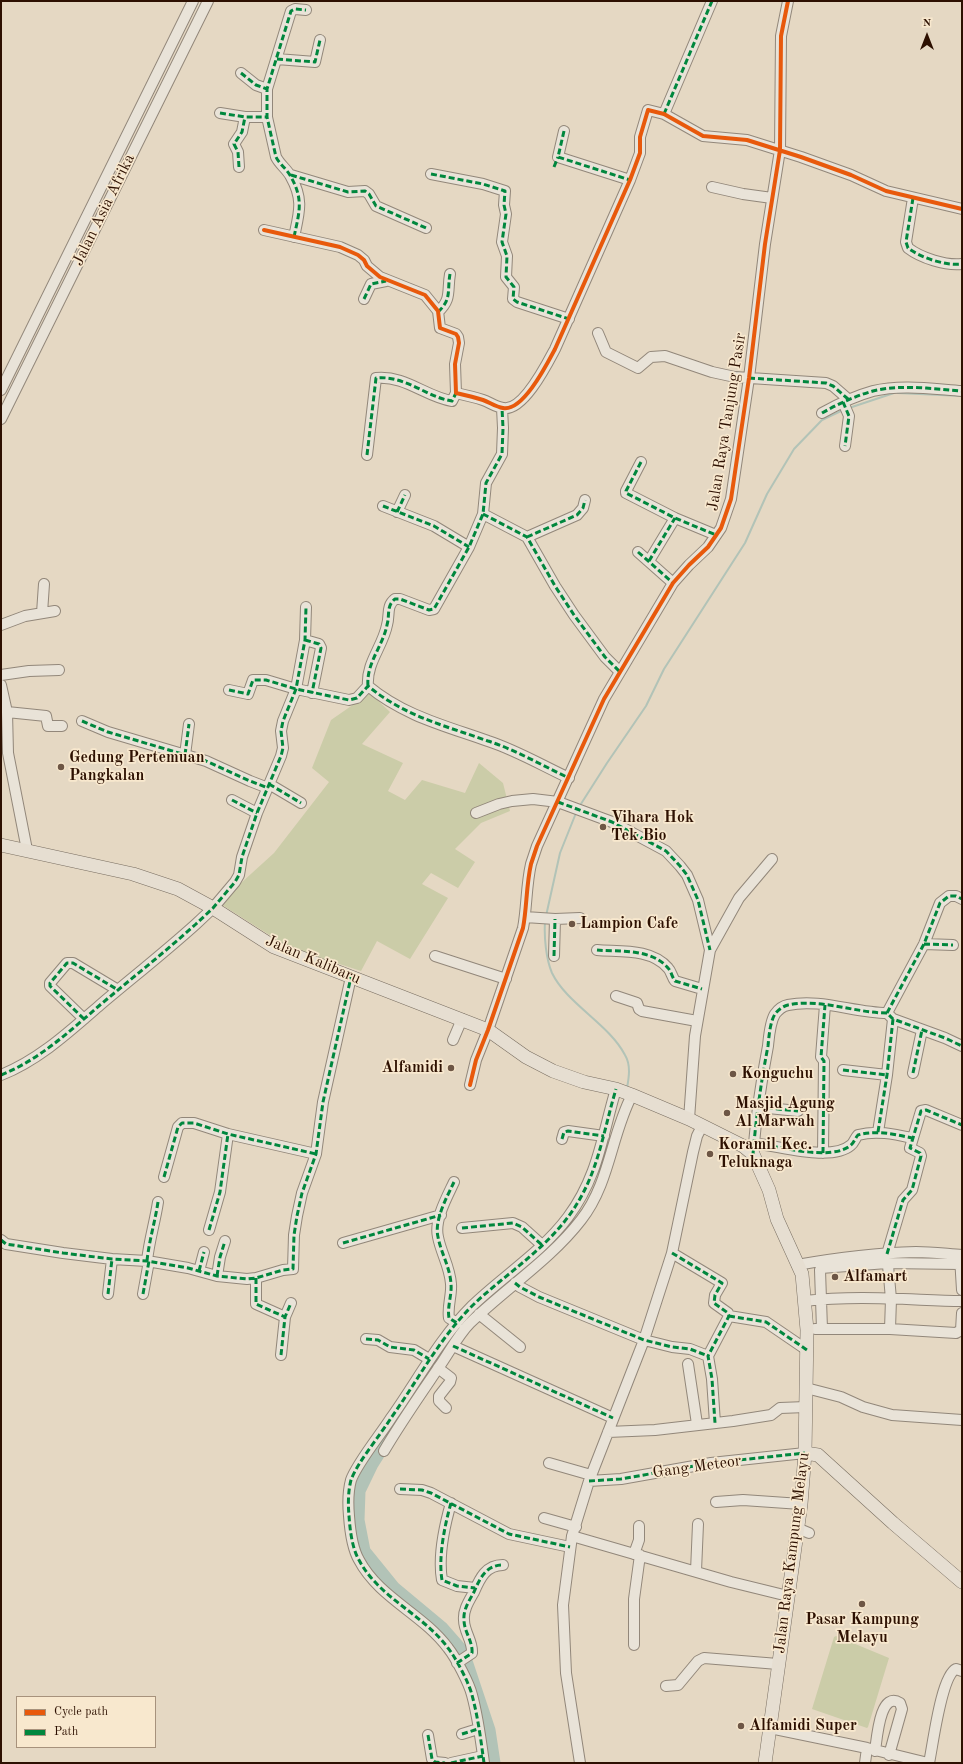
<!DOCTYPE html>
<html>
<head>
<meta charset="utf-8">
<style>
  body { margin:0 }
  #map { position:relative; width:963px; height:1764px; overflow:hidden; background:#e5d8c3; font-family:"Old Standard TT",serif }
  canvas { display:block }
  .frame { position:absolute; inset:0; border:2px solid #2d1001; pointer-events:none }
  .legend { position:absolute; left:16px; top:1696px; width:140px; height:52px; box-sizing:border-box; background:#f8e8ce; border:1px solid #a7927c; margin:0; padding:5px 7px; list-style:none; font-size:12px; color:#2d1001 }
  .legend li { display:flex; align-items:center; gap:8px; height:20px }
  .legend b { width:20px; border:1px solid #a7927c }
  .north { position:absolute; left:907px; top:16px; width:40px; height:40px; -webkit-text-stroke:3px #f8e8ce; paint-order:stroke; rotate:0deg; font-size:11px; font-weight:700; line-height:16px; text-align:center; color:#2d1001 }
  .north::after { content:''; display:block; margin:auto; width:14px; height:18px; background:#2d1001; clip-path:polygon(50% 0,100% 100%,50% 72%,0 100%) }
</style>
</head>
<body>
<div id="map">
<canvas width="963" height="1764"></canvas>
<div class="frame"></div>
<ul class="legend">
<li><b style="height:5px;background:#e8590c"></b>Cycle path</li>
<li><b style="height:5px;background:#00873e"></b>Path</li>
</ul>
<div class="north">N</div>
</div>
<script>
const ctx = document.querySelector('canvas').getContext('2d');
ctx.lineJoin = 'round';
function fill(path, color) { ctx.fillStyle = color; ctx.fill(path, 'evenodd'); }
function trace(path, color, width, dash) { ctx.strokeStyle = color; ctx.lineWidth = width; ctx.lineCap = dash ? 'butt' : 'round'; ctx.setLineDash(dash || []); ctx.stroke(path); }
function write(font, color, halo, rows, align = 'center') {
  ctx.font = font + ' "Old Standard TT",serif'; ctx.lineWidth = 3.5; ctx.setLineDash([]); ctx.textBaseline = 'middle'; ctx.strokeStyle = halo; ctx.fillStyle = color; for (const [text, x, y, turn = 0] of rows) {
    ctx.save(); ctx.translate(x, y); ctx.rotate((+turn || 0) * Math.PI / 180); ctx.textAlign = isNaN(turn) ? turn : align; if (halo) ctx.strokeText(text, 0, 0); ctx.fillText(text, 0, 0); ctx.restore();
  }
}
fill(new Path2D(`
  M 370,693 L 390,712 L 362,744 L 403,763 L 388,791 L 405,800 L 422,780 L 465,793 L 479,763 L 503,783 L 510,811 L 481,823 L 455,849 L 475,862 L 458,888 L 431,873 L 422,884 L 448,898 L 410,959 L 377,941 L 361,971 L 290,948 L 219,903 L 274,853 L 329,782 L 312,768 L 331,720 Z
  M 836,1636 L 889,1658 L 868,1727 L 867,1728 L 812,1709 L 834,1637 Z`), '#cbcca8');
trace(new Path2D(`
  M 898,393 L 962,396
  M 849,408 L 894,393
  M 579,807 L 607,763 L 646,706 L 664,669 L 745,543 L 767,494 L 794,449 L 822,420 L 843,410
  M 546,916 L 560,853 L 576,813
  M 545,922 C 544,937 546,959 552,973 C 567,1004 609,1024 625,1055 C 631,1065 629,1077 627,1088`), '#b2c3b7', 2);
trace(new Path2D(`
  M 389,1437 L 372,1464 L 359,1491 L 358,1520 L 364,1551 L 394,1588 L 442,1628 L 463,1652 L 489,1730 L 494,1763`), '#b2c3b7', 13);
const minor = new Path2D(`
  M 277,59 L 315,62 L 320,40
  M 241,73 L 256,85 L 267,89
  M 220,113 L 245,117 L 267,117
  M 664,114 L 712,1
  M 564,131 L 558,157 L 630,180
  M 239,167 L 238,152 L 234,144 L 242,132 L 245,117
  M 431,174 L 483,184 L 505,191 L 504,205 L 506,214 L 502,242 L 507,256 L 506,277 L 514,287 L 513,299 L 517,302 L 569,319
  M 291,175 L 348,192 L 365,191 L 369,194 L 376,206 L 426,228
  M 712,187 L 743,194 L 772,198
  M 913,198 L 906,242 L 908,248 C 921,258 946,266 962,264
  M 264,230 L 340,247 L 358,255 L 364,260 L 367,266 L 380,277 L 425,295 L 438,311 L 440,328 L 456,334 L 458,337 L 459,343 L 455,364 L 456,393 C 465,395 474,397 483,400 C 489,402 496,407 503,408 C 523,412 547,364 555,349 L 630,180 L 640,153 L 640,137 L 648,110 L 664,114 L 703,136 L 747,140 L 801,157 L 851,175 L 886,191 L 962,209
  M 294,237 C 299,213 304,200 291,177 C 287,169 280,165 276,157 L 267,117 L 267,89 L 291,11 L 295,9 L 306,10
  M 364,299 L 371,284 L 386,281
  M 438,312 C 452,299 447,291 450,274
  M 598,333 L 606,352 L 638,368 L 651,357 L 665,356 L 712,372 L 735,377 L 826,383 L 833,386 L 848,399
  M 1,390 L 193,1
  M 843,402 L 849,416 L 845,446
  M 822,413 C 838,404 855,396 873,391 C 901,384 933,389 962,391
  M 1,419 L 208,1
  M 367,455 L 376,378 C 405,375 426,397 452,401 L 456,393
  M 641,462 L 626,491 L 626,493 L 675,518 L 716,535
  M 383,506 L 434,526 L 469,547
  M 397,512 L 405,495
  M 483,514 L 527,537 L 555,586 L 574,615 L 605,657 L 620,672
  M 527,537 L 577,515 L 583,508 L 585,500
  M 638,552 L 673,583
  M 649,561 L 675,518
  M 42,613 L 44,584
  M 1,625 L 25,616 L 55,611
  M 305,640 L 319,644 L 321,648 L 312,693
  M 1,675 L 29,671 L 59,670
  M 1,685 L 7,712 L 8,753 L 27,850
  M 368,686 C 366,663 383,646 387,625 C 390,615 386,606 395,599 L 400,599 L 429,610 L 434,609 L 469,547 L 483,514 L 486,483 L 502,454 L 503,428 L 502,408
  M 229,690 L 248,694 L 253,680 L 266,680 L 296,689 L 349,700 L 357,698 L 368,686 C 404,716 446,726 488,741 C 516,750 543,766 569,778
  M 7,712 L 46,716 L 48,726 L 62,726
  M 82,721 L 108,732 L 206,761 L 250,781 L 268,788
  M 185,755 L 189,724
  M 269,784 L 301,803
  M 232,800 L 257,813
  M 476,813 L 499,804 L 512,801 L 533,799 L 558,802 L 612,822 L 666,851 L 680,866 L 687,875 L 698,900 L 710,950
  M 525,917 L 555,919 L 580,918
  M 924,944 L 953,945
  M 597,950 C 619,952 651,948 668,968 C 671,971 672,977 675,981 L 702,989
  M 435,956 L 506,979
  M 554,956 L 555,919
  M 616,996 L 637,1003 L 639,1009 L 642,1011 L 697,1021
  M 887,1013 L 924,944 L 940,903 L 949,896 L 956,896 L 962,899
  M 84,1019 L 50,986 L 50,983 L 67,963 L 73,963 L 118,990
  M 453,1040 L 462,1019
  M 843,1070 L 887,1075
  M 913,1073 L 922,1030
  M 1,1075 C 39,1060 70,1031 100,1005 C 132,978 165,952 196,924 L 213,908 L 235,882 L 239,875 L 242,857 L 257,813 L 281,756 L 283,748 L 281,731 L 283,721 L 296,689 L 305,640 L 306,607
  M 470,1085 L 476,1060 L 488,1030 L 523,928 C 527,907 526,886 531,864 L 537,846 L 604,699 L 673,583 L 689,565 L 708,547 L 721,528 L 731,499 L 749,378 L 765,244 L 780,150 L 781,36 L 788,1
  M 758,1107 L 798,1111
  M 689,1119 L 695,1036 L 710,950 L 739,898 L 772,859
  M 878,1132 L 887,1075 L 893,1019
  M 562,1139 L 564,1132 L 568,1131 L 604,1136
  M 754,1143 C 777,1146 832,1162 851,1145 C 854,1143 855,1138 858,1135 C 876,1130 894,1134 912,1138
  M 823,1153 L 824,1061 L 821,1057 L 825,1005
  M 753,1154 C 756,1118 761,1082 768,1046 C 769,1036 770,1022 775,1014 C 778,1010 783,1006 788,1005 C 820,998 855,1013 887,1013 L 893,1019 L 945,1038 L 962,1046
  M 164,1177 L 178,1127 L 182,1123 L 194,1123 L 228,1134 L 316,1154
  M 454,1182 C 447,1197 434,1220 438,1237 C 441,1253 450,1267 451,1284 C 452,1295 447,1307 449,1318 L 457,1323
  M 462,1228 L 513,1223 L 522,1227 L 542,1245
  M 209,1230 L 220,1192 L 228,1134
  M 1,1240 L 6,1244 L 63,1253 L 112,1259 L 147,1261 L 188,1268 L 217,1276 L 247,1279 L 256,1278 L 283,1270 L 293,1269 L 294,1235 L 297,1216 L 302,1193 L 316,1154 L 323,1102 L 351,977
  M 343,1243 L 441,1215
  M 672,1253 L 722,1283 L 715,1295 L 714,1303 L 728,1313 L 729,1316 L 708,1356 L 712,1379 L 715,1423
  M 960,1257 L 962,1290
  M 147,1261 C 149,1241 155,1222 158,1202
  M 797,1265 C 836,1258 876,1253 916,1252 C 931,1252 947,1254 962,1255
  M 199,1271 L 204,1252
  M 217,1276 L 220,1257 L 225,1241
  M 256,1278 L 256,1304 L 285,1317
  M 515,1283 L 520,1287 L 539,1297 L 644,1340 L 672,1347 L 690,1349 L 708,1356
  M 108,1294 L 112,1259
  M 143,1294 L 149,1261
  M 805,1301 C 857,1295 910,1300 962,1301
  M 479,1314 L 520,1347
  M 729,1316 L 766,1322 L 807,1350
  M 815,1329 L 890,1329 L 956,1333 L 961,1330 L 962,1313
  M 822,1329 L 820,1270 L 821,1268 L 887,1263 L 960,1264
  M 890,1329 L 891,1299 L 887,1254 L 903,1200 L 912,1190 L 921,1156 L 920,1153 L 910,1148 L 921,1111 L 926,1110 L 962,1125
  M 366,1339 L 378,1340 L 390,1347 L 414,1350 L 429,1359
  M 453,1346 L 613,1418
  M 281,1355 L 285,1317 L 291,1303
  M 688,1364 L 697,1424
  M 438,1368 L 451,1378 L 450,1382 L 439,1396 L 439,1401 L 446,1408
  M 806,1388 L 841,1397 L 863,1407 L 892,1415 L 962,1420
  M 608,1432 L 655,1430 L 733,1421 L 771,1415 L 780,1408 L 806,1407
  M 384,1451 C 401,1422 420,1395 439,1367 C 449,1353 458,1335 470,1323 C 506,1288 551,1259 581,1220 C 610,1183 611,1135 632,1095
  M 549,1463 L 591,1475
  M 589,1481 L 621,1479 L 711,1463 L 805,1453
  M 400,1489 L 422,1490 L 431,1493 L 509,1534 L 570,1547
  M 716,1502 L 743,1500 L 801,1504
  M 451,1503 C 445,1524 438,1557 442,1580 L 457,1586 L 475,1588
  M 544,1518 L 576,1527
  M 797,1528 L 809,1533
  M 572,1536 L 731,1582 L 788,1596
  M 634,1554 L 639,1540 L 639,1526
  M 696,1571 L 698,1524
  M 634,1645 L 634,1599 L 640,1555
  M 457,1663 L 472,1653 C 473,1641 464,1632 464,1620 C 463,1610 469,1601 474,1592 C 480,1578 486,1565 503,1565
  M 666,1686 L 678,1685 L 698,1661 L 704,1658 L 778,1664
  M 770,1728 L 867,1748 L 928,1763
  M 462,1734 L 478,1729
  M 428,1735 L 432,1759 L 435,1762 L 445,1763
  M 875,1751 C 877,1738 880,1690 900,1703 L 902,1709 L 889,1755
  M 451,1763 L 483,1756
  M 484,1763 C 481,1741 478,1717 472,1695 C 469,1683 456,1658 448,1648 C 423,1614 379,1598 359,1560 C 352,1548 350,1530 349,1516 C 348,1505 348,1491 351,1480 C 357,1463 381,1434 391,1418 C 418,1380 439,1339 472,1306 C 503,1276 542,1252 568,1217 C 598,1177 602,1136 616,1089
  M 580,1763 L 566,1673 L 563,1605 L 572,1536 L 589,1481 L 644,1340 L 672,1253 L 693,1152 L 697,1136 L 702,1126
  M 865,1763 L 867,1748
  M 929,1763 C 933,1745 941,1676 956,1669 L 962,1671`);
const major = new Path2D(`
  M 1,845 L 133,874 L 178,889 L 213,908 L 274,947 L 488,1030 L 526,1057 L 553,1071 L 584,1082 L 616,1089 L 632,1095 L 689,1119 L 743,1146 L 753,1154 L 769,1190 L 777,1219 L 802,1274 L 807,1330 L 805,1453 L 801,1504 L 765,1763
  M 805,1453 L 818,1455 L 893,1523 L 962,1582`);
trace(minor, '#92877a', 12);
trace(major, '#786d60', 14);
trace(minor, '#e9e3d8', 10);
trace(major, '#e6ded1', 13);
trace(new Path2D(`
  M 277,59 L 315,62 L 320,40
  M 241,73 L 256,85 L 267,89
  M 220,113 L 245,117 L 267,117
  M 664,114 L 712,1
  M 564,131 L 558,157 L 630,180
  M 239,167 L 238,152 L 234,144 L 242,132 L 245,117
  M 554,167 L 558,157
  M 431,174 L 483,184 L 505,191 L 504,205 L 506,214 L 502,242 L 507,256 L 506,277 L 514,287 L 513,299 L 517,302 L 569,319
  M 291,175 L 348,192 L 365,191 L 369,194 L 376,206 L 426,228
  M 913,198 L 906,242 L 908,248 C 921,258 946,266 962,264
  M 294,237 C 299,213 304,200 291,177 C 287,169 280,165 276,157 L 267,117 L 267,89 L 291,11 L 295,9 L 306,10
  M 364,299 L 371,284 L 386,281
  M 438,312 C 452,299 447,291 450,274
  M 749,378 L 826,383 L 833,386 L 848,399
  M 843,402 L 849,416 L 845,446
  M 822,413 C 838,404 855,396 873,391 C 901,384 933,389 962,391
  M 367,455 L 376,378 C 405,375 426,397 452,401 L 456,393
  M 641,462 L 626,491 L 626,493 L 675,518 L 716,535
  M 383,506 L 434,526 L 469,547
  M 397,512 L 405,495
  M 483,514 L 527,537 L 555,586 L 574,615 L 605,657 L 620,672
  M 527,537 L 577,515 L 583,508 L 585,500
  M 638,552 L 673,583
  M 649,561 L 675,518
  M 305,640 L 319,644 L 321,648 L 312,693
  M 368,686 C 366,663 383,646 387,625 C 390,615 386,606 395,599 L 400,599 L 429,610 L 434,609 L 469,547 L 483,514 L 486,483 L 502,454 L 503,428 L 502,408
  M 229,690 L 248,694 L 253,680 L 266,680 L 296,689 L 349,700 L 357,698 L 368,686 C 404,716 446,726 488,741 C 516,750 543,766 569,778
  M 82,721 L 108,732 L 206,761 L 250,781 L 268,788
  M 185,755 L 189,724
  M 269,784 L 301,803
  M 232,800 L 257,813
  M 558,802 L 612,822 L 666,851 L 680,866 L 687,875 L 698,900 L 710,950
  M 924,944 L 953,945
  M 597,950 C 619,952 651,948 668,968 C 671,971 672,977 675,981 L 702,989
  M 554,956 L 555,919
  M 887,1013 L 924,944 L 940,903 L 949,896 L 956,896 L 962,899
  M 84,1019 L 50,986 L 50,983 L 67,963 L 73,963 L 118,990
  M 843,1070 L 887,1075
  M 913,1073 L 922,1030
  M 1,1075 C 39,1060 70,1031 100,1005 C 132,978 165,952 196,924 L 213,908 L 235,882 L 239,875 L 242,857 L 257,813 L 281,756 L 283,748 L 281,731 L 283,721 L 296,689 L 305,640 L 306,607
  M 758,1107 L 798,1111
  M 878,1132 L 887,1075 L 893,1019
  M 562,1139 L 564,1132 L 568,1131 L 604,1136
  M 754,1143 C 777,1146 832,1162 851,1145 C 854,1143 855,1138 858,1135 C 876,1130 894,1134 912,1138
  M 823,1153 L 824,1061 L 821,1057 L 825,1005
  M 753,1154 C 756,1118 761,1082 768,1046 C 769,1036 770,1022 775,1014 C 778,1010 783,1006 788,1005 C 820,998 855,1013 887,1013 L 893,1019 L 945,1038 L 962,1046
  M 164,1177 L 178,1127 L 182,1123 L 194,1123 L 228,1134 L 316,1154
  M 454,1182 C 447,1197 434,1220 438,1237 C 441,1253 450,1267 451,1284 C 452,1295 447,1307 449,1318 L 457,1323
  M 462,1228 L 513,1223 L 522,1227 L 542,1245
  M 209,1230 L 220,1192 L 228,1134
  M 1,1240 L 6,1244 L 63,1253 L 112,1259 L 147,1261 L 188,1268 L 217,1276 L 247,1279 L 256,1278 L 283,1270 L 293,1269 L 294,1235 L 297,1216 L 302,1193 L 316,1154 L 323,1102 L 351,977
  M 343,1243 L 441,1215
  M 672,1253 L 722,1283 L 715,1295 L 714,1303 L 728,1313 L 729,1316 L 708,1356 L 712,1379 L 715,1423
  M 887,1254 L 903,1200 L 912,1190 L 921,1156 L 920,1153 L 910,1148 L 921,1111 L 926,1110 L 962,1125
  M 147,1261 C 149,1241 155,1222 158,1202
  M 199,1271 L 204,1252
  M 217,1276 L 220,1257 L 225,1241
  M 256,1278 L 256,1304 L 285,1317
  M 515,1283 L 520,1287 L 539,1297 L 644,1340 L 672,1347 L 690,1349 L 708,1356
  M 108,1294 L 112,1259
  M 143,1294 L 149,1261
  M 729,1316 L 766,1322 L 807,1350
  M 366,1339 L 378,1340 L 390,1347 L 414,1350 L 429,1359
  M 453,1346 L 613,1418
  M 281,1355 L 285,1317 L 291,1303
  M 589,1481 L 621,1479 L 711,1463 L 805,1453
  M 400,1489 L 422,1490 L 431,1493 L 509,1534 L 570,1547
  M 451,1503 C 445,1524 438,1557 442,1580 L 457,1586 L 475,1588
  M 457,1663 L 472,1653 C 473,1641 464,1632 464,1620 C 463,1610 469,1601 474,1592 C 480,1578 486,1565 503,1565
  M 462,1734 L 478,1729
  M 428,1735 L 432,1759 L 435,1762 L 445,1763
  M 451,1763 L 483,1756
  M 484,1763 C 481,1741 478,1717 472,1695 C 469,1683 456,1658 448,1648 C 423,1614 379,1598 359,1560 C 352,1548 350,1530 349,1516 C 348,1505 348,1491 351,1480 C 357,1463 381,1434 391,1418 C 418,1380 439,1339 472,1306 C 503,1276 542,1252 568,1217 C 598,1177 602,1136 616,1089`), '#00873e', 3, [6, 3]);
trace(new Path2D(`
  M 264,230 L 340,247 L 358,255 L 364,260 L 367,266 L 380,277 L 425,295 L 438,311 L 440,328 L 456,334 L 458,337 L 459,343 L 455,364 L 456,393 C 465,395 474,397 483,400 C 489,402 496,407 503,408 C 523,412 547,364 555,349 L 630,180 L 640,153 L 640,137 L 648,110 L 664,114 L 703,136 L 747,140 L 801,157 L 851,175 L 886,191 L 962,209
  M 470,1085 L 476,1060 L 488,1030 L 523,928 C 527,907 526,886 531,864 L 537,846 L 604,699 L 673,583 L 689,565 L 708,547 L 721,528 L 731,499 L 749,378 L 765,244 L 780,150 L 781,36 L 788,1`), '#e8590c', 4);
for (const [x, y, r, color] of [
  [61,767,4,"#6d5645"],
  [603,827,4,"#6d5645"],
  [572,924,4,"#6d5645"],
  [451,1068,4,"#6d5645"],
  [733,1074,4,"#6d5645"],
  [727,1113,4,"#6d5645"],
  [710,1154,4,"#6d5645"],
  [835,1277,4,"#6d5645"],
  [862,1604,4,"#6d5645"],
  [741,1726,4,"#6d5645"]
]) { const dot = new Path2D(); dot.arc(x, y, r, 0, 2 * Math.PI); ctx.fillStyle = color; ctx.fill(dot); trace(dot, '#f8e8ce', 1.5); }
write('16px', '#2d1001', '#f8e8ce', [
  ["Jalan Asia Afrika",104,210,-64],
  ["Jalan Raya Tanjung Pasir",727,422,-81],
  ["Jalan Kalibaru",313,960,23],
  ["Gang Meteor",697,1467,-8],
  ["Jalan Raya Kampung Melayu",792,1553,-83]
]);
write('bold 16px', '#2d1001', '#f8e8ce', [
  ["Gedung Pertemuan",69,758],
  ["Pangkalan",69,776],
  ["Vihara Hok",611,818],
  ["Tek Bio",611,836],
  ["Lampion Cafe",580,924],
  ["Alfamidi",443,1068,"right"],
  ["Konguchu",741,1074],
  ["Masjid Agung",735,1104],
  ["Al Marwah",735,1122],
  ["Koramil Kec.",718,1145],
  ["Teluknaga",718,1163],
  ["Alfamart",843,1277],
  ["Pasar Kampung",862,1620,"center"],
  ["Melayu",862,1638,"center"],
  ["Alfamidi Super",749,1726]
], 'left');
</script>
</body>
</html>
